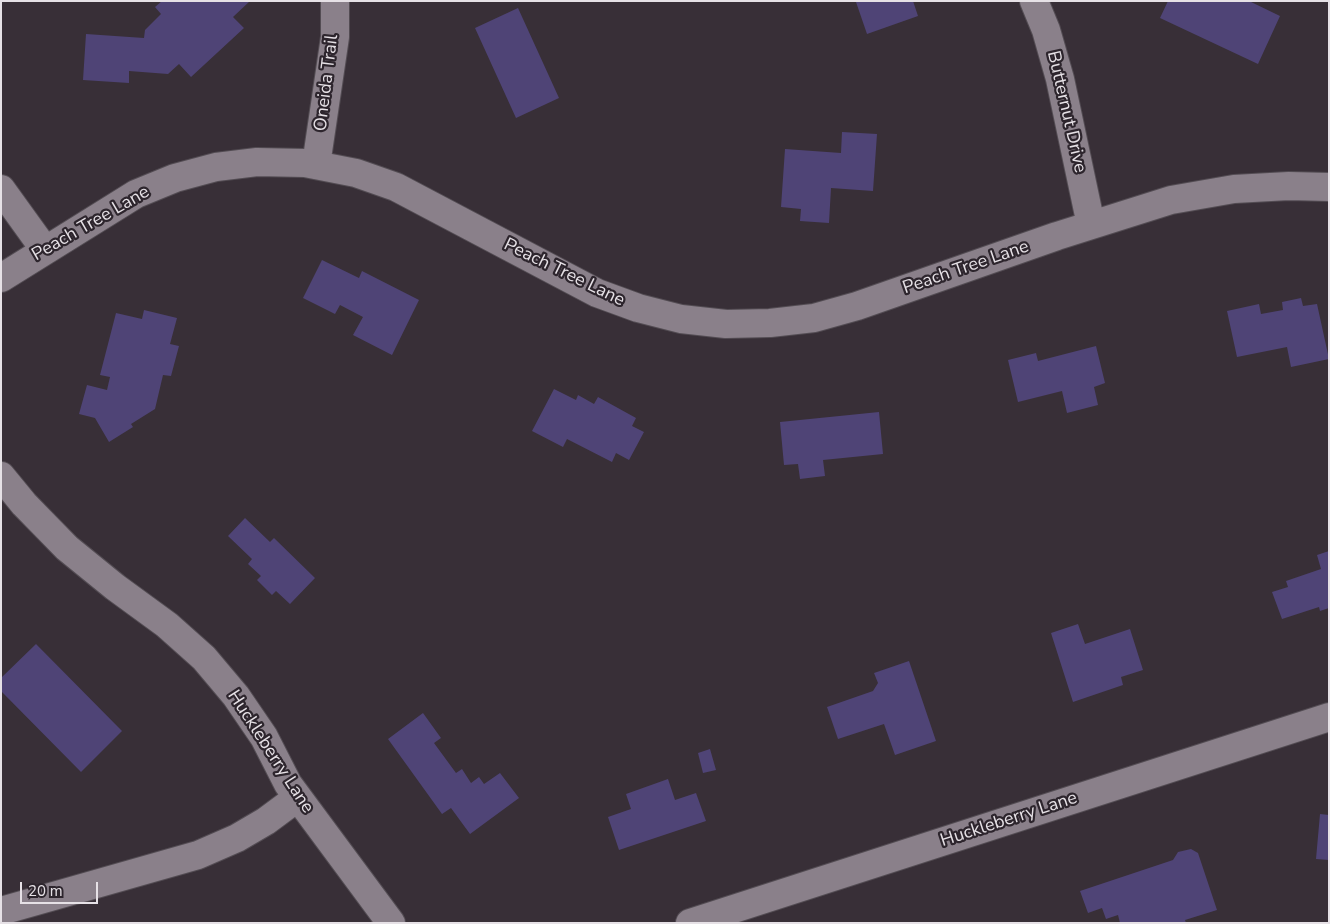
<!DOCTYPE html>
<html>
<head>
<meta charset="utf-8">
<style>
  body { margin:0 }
  #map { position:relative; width:1330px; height:924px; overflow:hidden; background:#382f37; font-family:"Nunito Sans",sans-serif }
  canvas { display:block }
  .frame { position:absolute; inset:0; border:2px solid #e6e1e6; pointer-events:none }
  .scale { position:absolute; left:20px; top:882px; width:78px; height:22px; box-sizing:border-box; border:2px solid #e6e1e6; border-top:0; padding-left:6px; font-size:15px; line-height:18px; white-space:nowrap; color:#e6e1e6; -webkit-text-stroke:4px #2d252d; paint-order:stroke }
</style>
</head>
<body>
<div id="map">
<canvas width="1330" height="924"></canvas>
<div class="frame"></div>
<div class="scale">20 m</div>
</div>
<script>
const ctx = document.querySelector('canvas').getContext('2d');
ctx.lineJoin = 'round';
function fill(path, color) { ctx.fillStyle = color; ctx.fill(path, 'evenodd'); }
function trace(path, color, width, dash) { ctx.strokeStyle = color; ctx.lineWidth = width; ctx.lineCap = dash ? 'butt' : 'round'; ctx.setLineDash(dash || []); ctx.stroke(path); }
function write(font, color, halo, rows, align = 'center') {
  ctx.font = font + ' "Nunito Sans",sans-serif'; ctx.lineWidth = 4.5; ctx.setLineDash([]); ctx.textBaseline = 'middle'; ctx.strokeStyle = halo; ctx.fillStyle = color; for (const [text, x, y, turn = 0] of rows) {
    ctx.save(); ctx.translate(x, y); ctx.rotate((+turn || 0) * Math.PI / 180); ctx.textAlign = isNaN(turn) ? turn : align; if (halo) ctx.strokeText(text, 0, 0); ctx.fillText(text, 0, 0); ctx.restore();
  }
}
fill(new Path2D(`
  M 162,1 L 250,1 L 233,17 L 244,28 L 191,77 L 179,64 L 168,74 L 129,71 L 129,83 L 83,80 L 86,34 L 144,38 L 145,30 L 161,14 L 155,7 Z
  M 858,1 L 913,1 L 918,16 L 867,34 L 856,2 Z
  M 1168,1 L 1249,1 L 1280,16 L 1258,64 L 1160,18 Z
  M 518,8 L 559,98 L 516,118 L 475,28 Z
  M 842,132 L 877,134 L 873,191 L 831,188 L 829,223 L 800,221 L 801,209 L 781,207 L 785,149 L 841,153 Z
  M 322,260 L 359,278 L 362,271 L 419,300 L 392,355 L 353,335 L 363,317 L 340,305 L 335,314 L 303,298 Z
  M 1301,298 L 1303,306 L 1317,304 L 1329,359 L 1291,367 L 1287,347 L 1237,357 L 1227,311 L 1259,304 L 1261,314 L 1283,310 L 1282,302 Z
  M 144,310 L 177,318 L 170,344 L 179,346 L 171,376 L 163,375 L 155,409 L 131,424 L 133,427 L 109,442 L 95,418 L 79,414 L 87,385 L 107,390 L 110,377 L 100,375 L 116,313 L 142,319 Z
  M 1096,346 L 1105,383 L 1094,387 L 1098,405 L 1067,413 L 1062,391 L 1018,402 L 1008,360 L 1036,353 L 1038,361 Z
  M 554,389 L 576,400 L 578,395 L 594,404 L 598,397 L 636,418 L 632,426 L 644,432 L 629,460 L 616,453 L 612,462 L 567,439 L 563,447 L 532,431 Z
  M 879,412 L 883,454 L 823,460 L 825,476 L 800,479 L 798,464 L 784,465 L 780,422 Z
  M 245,518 L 270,542 L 274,538 L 315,578 L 290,604 L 276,591 L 272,595 L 257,580 L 261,576 L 248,564 L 252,559 L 228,536 Z
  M 1329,551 L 1329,608 L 1320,611 L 1319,607 L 1282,619 L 1272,592 L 1288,587 L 1286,581 L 1321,569 L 1317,555 Z
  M 1078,624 L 1085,644 L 1130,629 L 1143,670 L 1121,677 L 1123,685 L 1073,702 L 1051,633 Z
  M 36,644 L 122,731 L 81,772 L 1,691 L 1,678 Z
  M 909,661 L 936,741 L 895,755 L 884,724 L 838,739 L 827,707 L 873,691 L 878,683 L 874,673 Z
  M 423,713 L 441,738 L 434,743 L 456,773 L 462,769 L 471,783 L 479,777 L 484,784 L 500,773 L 519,798 L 470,834 L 451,808 L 442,814 L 388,739 Z
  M 710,749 L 716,770 L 703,773 L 698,753 Z
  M 668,779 L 675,800 L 696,793 L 706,821 L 619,850 L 608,817 L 631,809 L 626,794 Z
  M 1320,814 L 1329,815 L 1329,860 L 1316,859 Z
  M 1191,849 L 1198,853 L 1217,910 L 1185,920 L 1186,923 L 1120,923 L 1118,915 L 1106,919 L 1102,908 L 1088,913 L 1080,891 L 1173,860 L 1178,852 Z`), '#4f4476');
const minor = new Path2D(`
  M 1034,1 L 1046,30 L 1060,79 L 1091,225
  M 316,165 L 335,37 L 335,1
  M 1,189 L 45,250
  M 1,278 L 136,194 L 175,178 L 216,167 L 257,162 L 305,163 L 356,173 L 396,187 L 597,293 L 638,308 L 681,319 L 726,324 L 770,323 L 814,318 L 857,306 L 1057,236 L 1171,200 L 1234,189 L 1289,186 L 1329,187
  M 1,476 L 24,504 L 67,548 L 115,587 L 167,625 L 204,658 L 236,696 L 264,737 L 288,784 L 391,923
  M 1,911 L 198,855 L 237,838 L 266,821 L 297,798
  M 690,923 L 1329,717`);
trace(minor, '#534c53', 30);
trace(minor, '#8a808a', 28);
write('18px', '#e6e1e6', '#2d252d', [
  ["Oneida Trail",327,83,-83],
  ["Butternut Drive",1066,112,77],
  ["Peach Tree Lane",91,224,-30],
  ["Peach Tree Lane",966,268,-19],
  ["Peach Tree Lane",564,273,26],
  ["Huckleberry Lane",270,752,57],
  ["Huckleberry Lane",1009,820,-18]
]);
</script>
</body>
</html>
